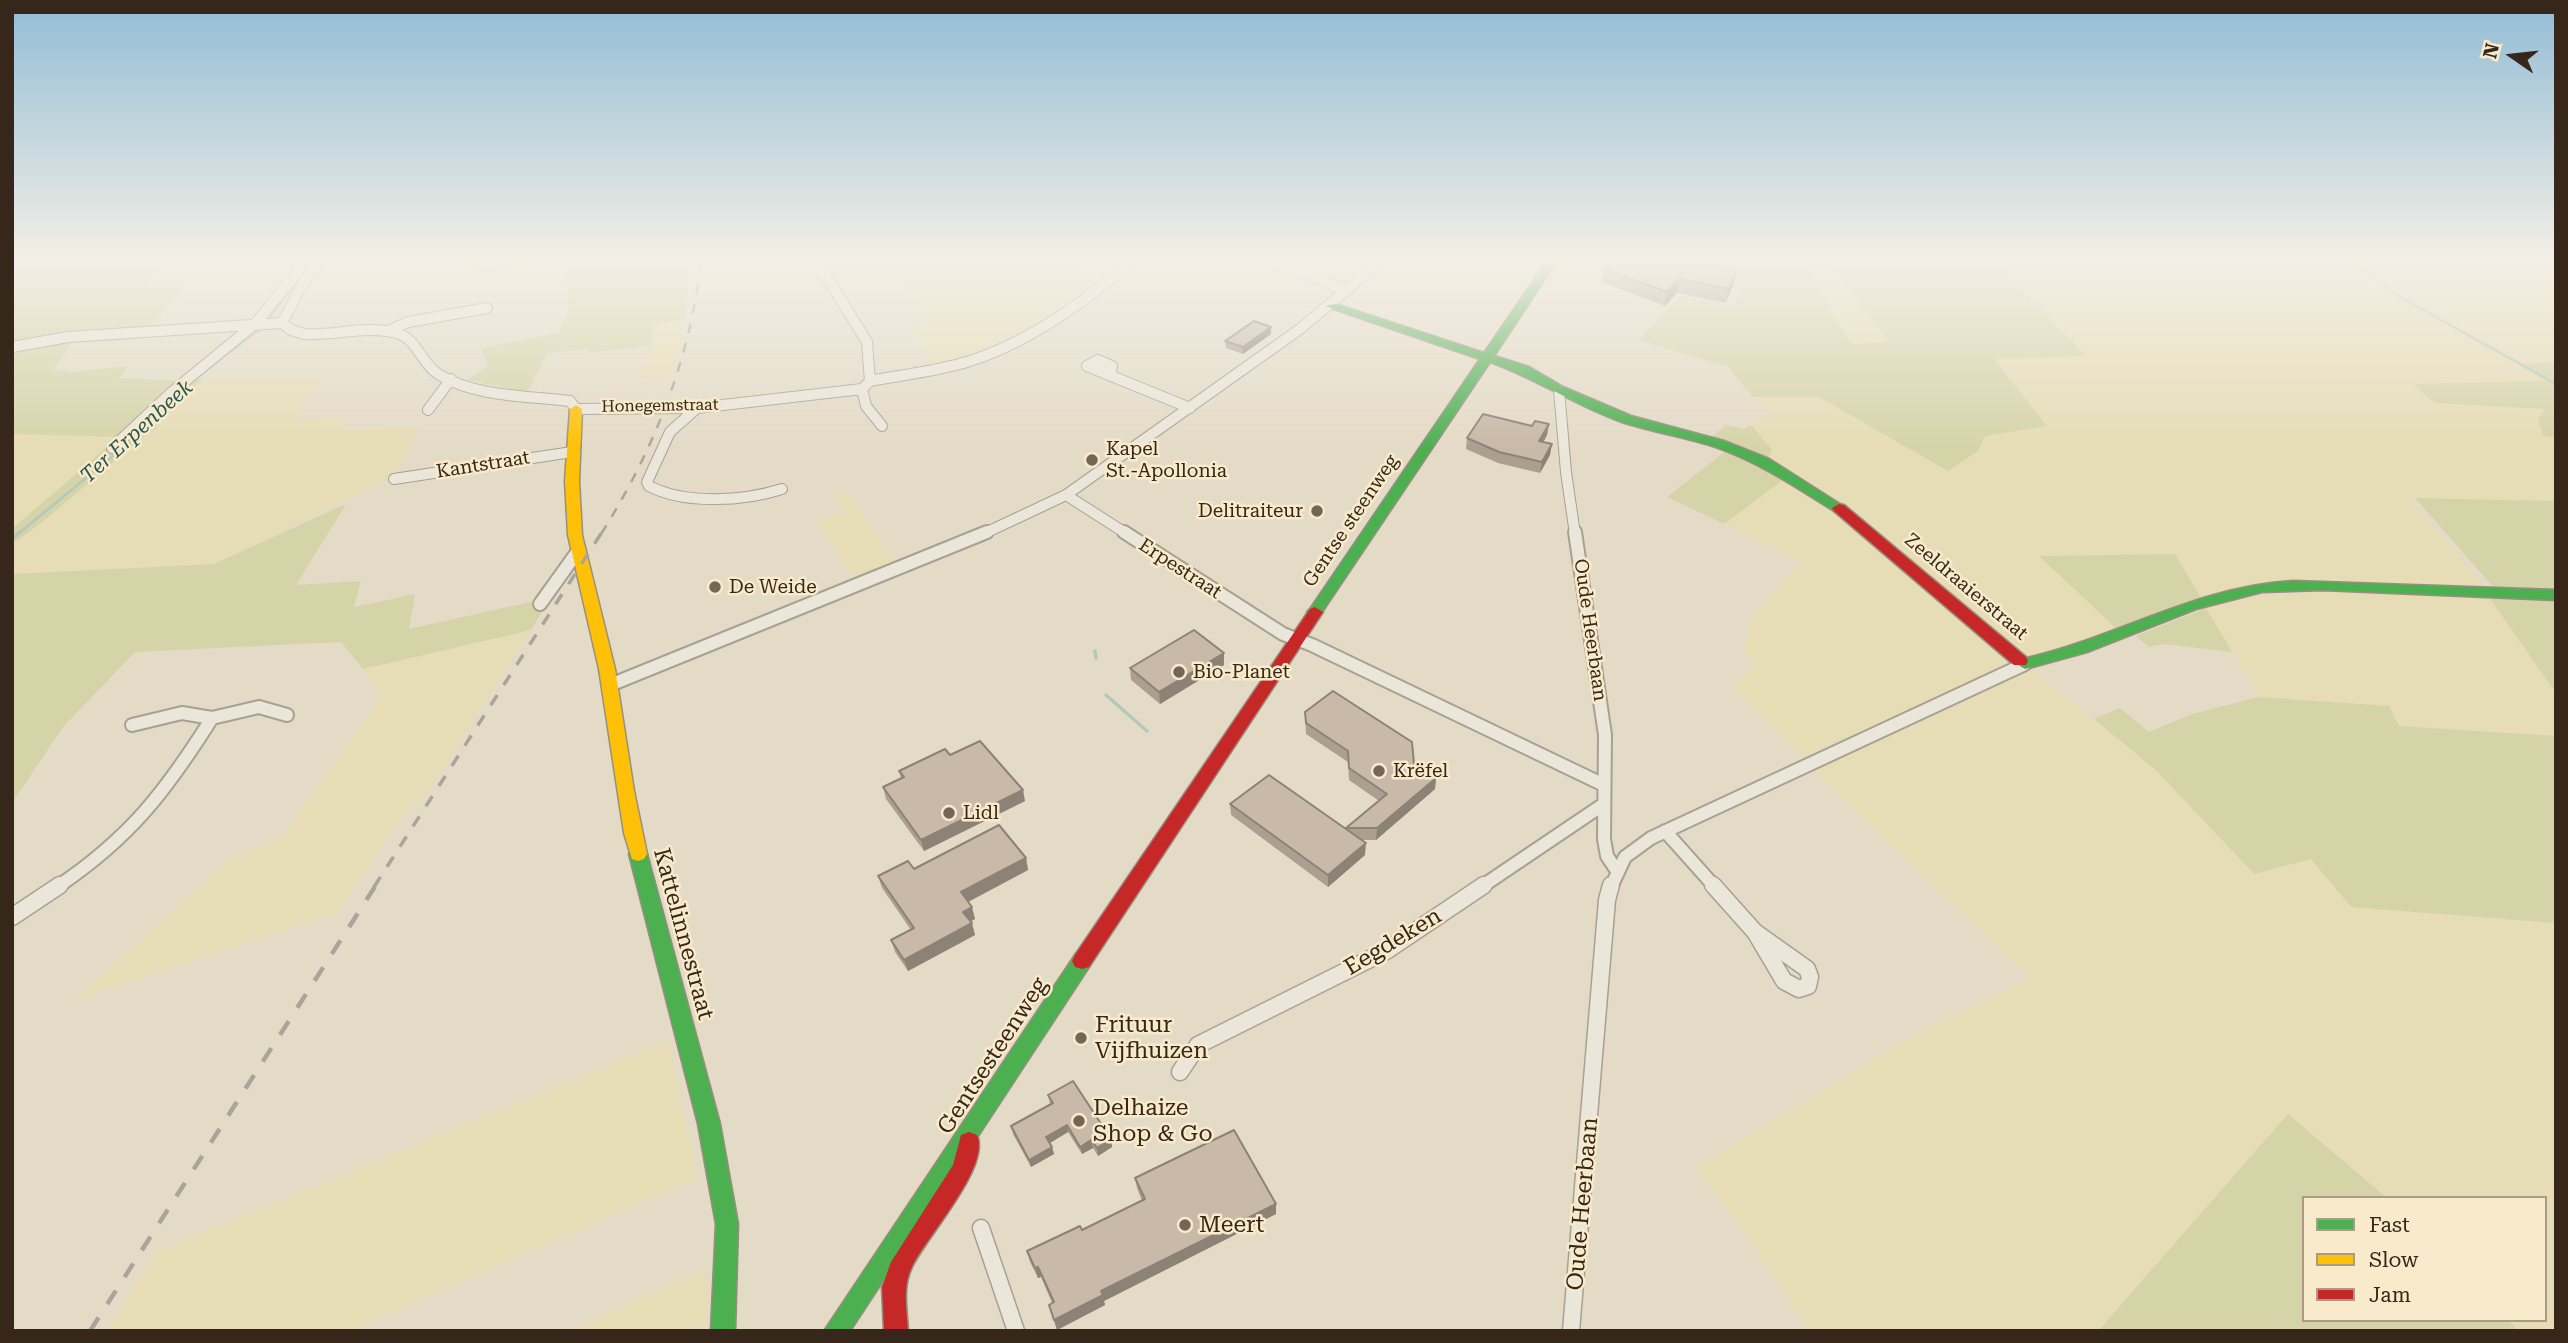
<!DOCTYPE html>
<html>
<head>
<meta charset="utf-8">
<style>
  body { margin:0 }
  #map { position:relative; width:2568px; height:1343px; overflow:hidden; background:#e4dbc7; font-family:"Roboto Serif",serif }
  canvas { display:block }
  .frame { position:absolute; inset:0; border:14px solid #36271a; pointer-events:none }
  .legend { position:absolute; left:2302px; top:1196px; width:245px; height:126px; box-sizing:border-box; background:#f8eaca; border:2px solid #aa9c84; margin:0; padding:9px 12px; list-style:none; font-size:21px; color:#36271a }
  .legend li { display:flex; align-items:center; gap:14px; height:35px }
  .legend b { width:35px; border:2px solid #aa9c84 }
  .north { position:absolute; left:2477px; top:21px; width:70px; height:70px; -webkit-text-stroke:5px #f8eaca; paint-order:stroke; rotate:284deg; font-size:19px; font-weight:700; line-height:28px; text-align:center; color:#36271a }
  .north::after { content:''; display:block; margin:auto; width:24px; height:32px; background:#36271a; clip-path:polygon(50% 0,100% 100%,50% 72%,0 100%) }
</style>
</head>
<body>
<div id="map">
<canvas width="2568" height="1343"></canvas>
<div class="frame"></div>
<ul class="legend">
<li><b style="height:9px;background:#4caf50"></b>Fast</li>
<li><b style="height:9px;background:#ffc107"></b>Slow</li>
<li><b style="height:9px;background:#c62828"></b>Jam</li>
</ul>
<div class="north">N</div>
</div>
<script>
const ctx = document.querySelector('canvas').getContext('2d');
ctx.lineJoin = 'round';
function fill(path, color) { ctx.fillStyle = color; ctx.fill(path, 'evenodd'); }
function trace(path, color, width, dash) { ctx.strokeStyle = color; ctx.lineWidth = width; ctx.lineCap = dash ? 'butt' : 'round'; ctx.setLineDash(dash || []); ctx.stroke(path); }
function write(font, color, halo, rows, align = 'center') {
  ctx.font = font + ' "Roboto Serif",serif'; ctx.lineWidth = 5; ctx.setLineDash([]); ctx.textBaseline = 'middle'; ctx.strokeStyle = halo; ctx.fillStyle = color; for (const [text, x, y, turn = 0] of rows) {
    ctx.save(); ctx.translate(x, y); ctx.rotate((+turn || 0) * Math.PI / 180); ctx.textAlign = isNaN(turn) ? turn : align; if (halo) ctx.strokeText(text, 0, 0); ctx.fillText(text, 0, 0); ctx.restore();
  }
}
fill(new Path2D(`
  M 818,261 L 1073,261 L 1104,283 L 1037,326 L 990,352 L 933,368 L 910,327 L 926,322 L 893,274 L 832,286 Z
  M 1804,261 L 1825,261 L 1890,342 L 1853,344 L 1848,340 Z
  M 2073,261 L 2556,261 L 2556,362 L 2520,364 L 2546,381 L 2414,385 L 2434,403 L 2546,409 L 2556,445 L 2556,501 L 2408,498 L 2486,588 L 2357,583 L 2201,598 L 2040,556 L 2118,630 L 2047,656 L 2026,657 L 1767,460 L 1751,425 L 1772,413 L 1753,397 L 1819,397 L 1948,471 L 1978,452 L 1985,436 L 2046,426 L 1993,359 L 2086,355 L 1996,264 Z
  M 686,319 L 681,352 L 673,377 L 639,379 L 653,345 L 651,325 Z
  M 319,378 L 294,419 L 348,418 L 342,430 L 420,426 L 393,477 L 214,564 L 12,574 L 12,544 L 41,523 L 137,442 L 151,434 L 156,428 L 156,421 L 203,379 Z
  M 12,434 L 120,436 L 12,529 Z
  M 1787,477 L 1826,502 L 2015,662 L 1802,758 L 1732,688 L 1753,666 L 1755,661 L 1743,653 L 1749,626 L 1761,605 L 1802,562 L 1724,524 Z
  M 845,492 L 882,542 L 879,544 L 899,564 L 854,582 L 818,521 L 846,513 L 835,495 Z
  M 2323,591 L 2488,596 L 2556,693 L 2556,736 L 2399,726 L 2389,706 L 2259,697 L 2206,608 L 2247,598 Z
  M 531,630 L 421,803 L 411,803 L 338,912 L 72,1001 L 230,859 L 283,835 L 381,696 L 363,669 Z
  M 2033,670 L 2158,772 L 2254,874 L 2311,859 L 2351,907 L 2556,923 L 2556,1331 L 2518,1331 L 2509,1320 L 2545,1320 L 2545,1198 L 2387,1198 L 2288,1114 L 2098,1331 L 1809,1331 L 1745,1234 L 1696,1167 L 1918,1032 L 2029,978 L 1812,770 Z
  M 668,1040 L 698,1178 L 350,1331 L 106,1331 L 156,1252 Z
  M 707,1268 L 707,1323 L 688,1331 L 568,1331 Z`), '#e6dcb5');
fill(new Path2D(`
  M 12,261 L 165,261 L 149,288 L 186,286 L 148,329 L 12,343 Z
  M 474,261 L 554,261 L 476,274 Z
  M 599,261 L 689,261 L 686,319 L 651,325 L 653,345 L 589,353 L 590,349 L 547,353 L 527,392 L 467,380 L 488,366 L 481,348 L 558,333 C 573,305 569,298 564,267 Z
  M 1663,261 L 1804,261 L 1848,340 L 1853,344 L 1890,342 L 1825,261 L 2073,261 L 1997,264 L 2086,356 L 1994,359 L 2047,426 L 1985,436 L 1978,451 L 1948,471 L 1819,397 L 1753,397 L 1728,367 L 1638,340 L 1680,296 L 1734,306 L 1740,289 Z
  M 74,340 L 54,369 L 73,372 L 128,366 L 119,378 L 183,381 L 203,379 L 156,421 L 157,428 L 137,442 L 41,523 L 12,544 L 12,529 L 119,437 L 12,434 L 12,349 Z
  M 2556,362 L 2556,445 L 2553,437 L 2543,436 L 2538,419 L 2545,409 L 2434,403 L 2413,384 L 2545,381 L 2518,364 Z
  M 1726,425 L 1744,429 L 1751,425 L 1772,450 L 1767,460 L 1709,439 Z
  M 1727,450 L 1787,477 L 1724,524 L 1667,497 Z
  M 2415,498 L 2556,501 L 2556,592 L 2495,589 Z
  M 346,504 L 296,585 L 361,581 L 354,607 L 415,594 L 409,629 L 539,600 L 546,605 L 531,630 L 363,669 L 341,642 L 135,652 L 63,727 L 12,803 L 12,574 L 214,564 Z
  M 2175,554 L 2201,598 L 2118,630 L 2039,556 Z
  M 2488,596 L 2556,600 L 2556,693 Z
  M 2206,608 L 2232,652 L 2164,644 L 2149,647 L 2136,636 Z
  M 2259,697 L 2389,706 L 2399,726 L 2556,736 L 2556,923 L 2351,907 L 2311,859 L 2254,874 L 2158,772 L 2094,719 L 2120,708 L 2149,732 L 2192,714 Z
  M 2288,1114 L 2387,1198 L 2304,1198 L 2304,1320 L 2509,1320 L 2518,1331 L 2098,1331 Z`), '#d5d4a8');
trace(new Path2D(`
  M 2348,261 L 2400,297 L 2556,384
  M 268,320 L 311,263 L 309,261
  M 2556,421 L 2556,434
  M 18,534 L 142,432 C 172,390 222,359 263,327`), '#b4c9bc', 2.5);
trace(new Path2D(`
  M 12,539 L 20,532
  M 1095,651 L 1096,658
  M 1106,695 L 1147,731`), '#b4c9bc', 3.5);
const streetFar2 = new Path2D(`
  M 817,261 L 867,342 L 870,381
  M 1273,261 L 1347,291
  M 282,323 L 303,283 L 318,264 L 317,261
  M 388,331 L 408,322 L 487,308
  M 12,347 L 68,337 L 282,323 L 291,330 L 304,334 C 334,336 367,325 396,333 C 417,338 421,363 438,374 C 474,397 529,396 570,401 L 576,409 L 697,408 L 862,389 L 870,381
  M 1110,375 L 1112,366 L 1098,360 L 1087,366 L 1190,408
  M 870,381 C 903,375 938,371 970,361 C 1032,341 1084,301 1134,261
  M 862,389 L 866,406 L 882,426
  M 1559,390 L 1566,472 L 1575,534
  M 697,408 L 670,432 L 647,482 L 649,486 C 685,505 745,501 782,489
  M 428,410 L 451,379
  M 112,448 L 172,392 L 255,324 L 300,269 L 298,261
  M 394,479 L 572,452
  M 1066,495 L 1127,534
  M 983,534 L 1066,495 L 1300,329 L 1381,261`);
const streetFar1 = new Path2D(`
  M 1124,532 L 1283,634 L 1312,645 L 1604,785
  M 1575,532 L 1605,735 L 1604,839 L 1607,856 L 1615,868
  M 540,604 L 578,551
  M 610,685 L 987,532
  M 212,718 L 259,707 L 287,715
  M 1665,831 L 1715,887
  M 57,887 C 130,838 166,791 212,718 L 182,713 L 132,725
  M 1481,887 L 1604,804
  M 1611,887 L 1625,857 L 1651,838 L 2025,664`);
const street = new Path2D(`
  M 1713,885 L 1755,932
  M 12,917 L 60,885
  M 1755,932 L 1807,969 L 1810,977 L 1808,986 L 1799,989 L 1784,981 Z
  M 1180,1072 L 1198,1045 L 1386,951 L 1484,885
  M 981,1228 L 1016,1331
  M 1571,1331 L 1607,900 L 1611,885`);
const fast = new Path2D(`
  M 1547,261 L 1557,261 L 1494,356 L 1529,367 L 1563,387 L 1631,416 L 1724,441 L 1769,459 L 1846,508 L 1839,512 L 1834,511 C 1796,487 1759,462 1716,447 C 1685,437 1653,432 1622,422 C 1576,406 1536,378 1490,362 L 1320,615 L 1310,615 L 1307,612 L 1310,609 L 1480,359 L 1325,306 L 1335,304 L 1484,353 Z
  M 2293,581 L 2556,590 L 2556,600 L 2323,590 L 2262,592 L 2196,609 L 2087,652 L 2025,669 L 2012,661 L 2020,656 L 2027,658 C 2118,637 2198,586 2293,581 Z
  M 638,847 L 644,849 L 647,854 L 720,1124 L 738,1224 L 735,1331 L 711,1331 L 716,1224 L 698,1124 L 629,854 L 632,849 Z
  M 1082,953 L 1089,955 L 1092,961 L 1089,967 L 850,1331 L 824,1331 L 1075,955 Z`);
const slow = new Path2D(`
  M 576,405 L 582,409 L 579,481 L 582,535 L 615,669 L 634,791 L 647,854 L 644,859 L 638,861 L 632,859 L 624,833 L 599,669 L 568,535 L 565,481 L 570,409 Z`);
const jam = new Path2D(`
  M 1839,504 L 1844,505 L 2026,657 L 2028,661 L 2026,665 L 2014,665 L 1834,511 L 1832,508 Z
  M 1315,607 L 1323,612 L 1089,967 L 1082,969 L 1075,967 L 1072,961 L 1075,955 L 1310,609 Z
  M 969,1132 L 977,1135 C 991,1167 926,1237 912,1267 C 902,1287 907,1309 908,1331 L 884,1331 L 882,1287 L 891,1262 L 953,1165 L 961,1135 Z`);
trace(streetFar2, '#a8a091', 12);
trace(streetFar1, '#a8a091', 16);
trace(street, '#a8a091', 19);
trace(fast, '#988f81', 3);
trace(slow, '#988f81', 3);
trace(jam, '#988f81', 3);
trace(streetFar2, '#ebe6da', 10);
trace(streetFar1, '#ebe6da', 12);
trace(street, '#ebe6da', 16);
fill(fast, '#4caf50');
fill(slow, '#ffc107');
fill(jam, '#c62828');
trace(new Path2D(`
  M 601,534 C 654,450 690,360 701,261`), '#aaa59a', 2.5, [10, 10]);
trace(new Path2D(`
  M 374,887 L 602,532`), '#aaa59a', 3.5, [12, 12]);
trace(new Path2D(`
  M 90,1331 L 376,885`), '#aaa59a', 4.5, [16, 16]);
fill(new Path2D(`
  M 1604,269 L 1733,286 L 1725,303 L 1677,293 L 1665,306 L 1602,282 Z
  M 1271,327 L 1271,334 L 1243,354 L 1226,348 L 1225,341 Z
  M 1549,424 L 1547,435 L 1543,442 L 1550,455 L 1540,473 L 1498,463 L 1466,449 L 1467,438 L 1532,426 Z
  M 1224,665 L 1160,704 L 1131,680 L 1130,668 Z
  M 1305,712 L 1414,764 L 1436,778 L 1435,789 L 1376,840 L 1361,840 L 1365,855 L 1328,887 L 1231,815 L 1230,804 L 1346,829 L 1379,801 L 1349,780 L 1348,762 L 1306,734 Z
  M 950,755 L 1025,801 L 924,851 L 886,799 L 883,787 L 901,778 L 899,771 Z
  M 1026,858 L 1028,870 L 968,902 L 975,919 L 970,921 L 975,935 L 908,971 L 895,952 L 891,940 L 911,930 L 882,888 L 878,876 L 914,869 Z
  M 1048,1095 L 1111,1139 L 1112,1147 L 1098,1156 L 1093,1148 L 1082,1154 L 1068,1132 L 1050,1143 L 1052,1147 L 1054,1154 L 1031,1167 L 1013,1134 L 1011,1126 L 1050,1104 Z
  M 1135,1178 L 1276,1204 L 1276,1214 L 1104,1301 L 1105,1305 L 1057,1330 L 1049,1305 L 1052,1303 L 1041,1277 L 1038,1278 L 1030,1262 L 1027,1251 L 1082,1230 L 1142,1201 L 1137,1188 Z`), '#ac9f90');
fill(new Path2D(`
  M 1736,272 L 1733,286 L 1725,303 L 1729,289 Z
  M 1679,279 L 1677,293 L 1665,306 L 1667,292 Z
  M 1271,327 L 1271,334 L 1243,354 L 1243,347 Z
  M 1549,424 L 1547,435 L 1538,452 L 1539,441 Z
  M 1552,444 L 1550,455 L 1540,473 L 1542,462 Z
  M 1224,653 L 1224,665 L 1160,704 L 1159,692 Z
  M 1436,778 L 1435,789 L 1376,840 L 1377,828 Z
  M 1023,790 L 1025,801 L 924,851 L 921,840 Z
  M 1366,843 L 1365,855 L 1328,887 L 1328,875 Z
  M 1026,858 L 1028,870 L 964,904 L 961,892 Z
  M 972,907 L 975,919 L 966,924 L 963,912 Z
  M 972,923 L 975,935 L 908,971 L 904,960 Z
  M 1067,1125 L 1068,1132 L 1048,1144 L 1046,1137 Z
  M 1111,1139 L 1112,1147 L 1098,1156 L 1097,1148 Z
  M 1091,1140 L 1093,1148 L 1082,1154 L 1080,1147 Z
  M 1052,1147 L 1054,1154 L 1031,1167 L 1029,1160 Z
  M 1276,1204 L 1276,1214 L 1104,1301 L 1105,1305 L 1057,1330 L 1054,1320 L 1101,1291 Z
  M 1038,1267 L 1041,1277 L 1038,1278 L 1035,1268 Z`), '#8c8276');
const building = new Path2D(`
  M 1610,261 L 1702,261 L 1736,272 L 1729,289 L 1679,279 L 1667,292 L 1604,269 Z
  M 1254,321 L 1271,327 L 1243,347 L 1225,341 Z
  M 1483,414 L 1532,426 L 1535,421 L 1549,424 L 1539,441 L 1552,444 L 1542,462 L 1499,452 L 1467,438 Z
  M 1194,630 L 1224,653 L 1159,692 L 1130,668 Z
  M 1333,691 L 1412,742 L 1414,764 L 1436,778 L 1377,828 L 1346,828 L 1387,794 L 1349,768 L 1348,751 L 1306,723 L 1305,712 Z
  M 980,741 L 1023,790 L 921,840 L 883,787 L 904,777 L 899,771 L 945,749 L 950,755 Z
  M 1269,775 L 1366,843 L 1328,875 L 1230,804 Z
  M 999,825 L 1026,858 L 961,892 L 972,907 L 963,912 L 972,923 L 904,960 L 891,940 L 914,928 L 878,876 L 908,861 L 914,869 Z
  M 1073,1081 L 1111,1139 L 1097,1148 L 1091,1140 L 1080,1147 L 1067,1125 L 1046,1137 L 1052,1147 L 1029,1160 L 1011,1126 L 1053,1103 L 1048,1095 Z
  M 1234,1130 L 1276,1204 L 1101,1291 L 1103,1295 L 1054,1320 L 1049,1305 L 1054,1302 L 1038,1267 L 1035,1268 L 1027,1251 L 1080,1226 L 1082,1230 L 1145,1199 L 1135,1178 Z`);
fill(building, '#c8b9a8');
trace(building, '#8c8276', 2);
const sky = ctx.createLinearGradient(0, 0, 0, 449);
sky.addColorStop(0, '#93bcd6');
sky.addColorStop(0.58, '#f3efe6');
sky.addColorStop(1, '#f3efe600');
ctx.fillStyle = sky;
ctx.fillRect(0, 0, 2568, 449);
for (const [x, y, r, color] of [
  [1092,460,7,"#736657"],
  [1317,511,7,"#736657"],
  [715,587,7,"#736657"],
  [1179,672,7,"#736657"],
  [1379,771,7,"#736657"],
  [949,813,7,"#736657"],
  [1081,1038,7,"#736657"],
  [1079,1121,7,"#736657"],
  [1185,1225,7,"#736657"]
]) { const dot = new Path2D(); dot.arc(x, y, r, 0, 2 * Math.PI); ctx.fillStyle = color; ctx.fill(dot); trace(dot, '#f8eaca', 2.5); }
write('16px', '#36271a', '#f8eaca', [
  ["Honegemstraat",660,406,-1]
]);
write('19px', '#36271a', '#f8eaca', [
  ["Kapel",1106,449],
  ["St.-Apollonia",1106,471],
  ["Delitraiteur",1303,511,"right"],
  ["De Weide",729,587],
  ["Bio-Planet",1193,672],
  ["Krëfel",1393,771],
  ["Lidl",963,813]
], 'left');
write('19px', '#36271a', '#f8eaca', [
  ["Kantstraat",483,465,-9],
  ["Gentse steenweg",1351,521,-56],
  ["Erpestraat",1180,569,33],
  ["Zeeldraaierstraat",1966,587,40],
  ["Oude Heerbaan",1590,630,82]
]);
write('italic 21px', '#285854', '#f8eaca', [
  ["Ter Erpenbeek",137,432,-42]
]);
write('23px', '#36271a', '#f8eaca', [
  ["Kattelinnestraat",683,934,75],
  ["Eegdeken",1393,942,-31],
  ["Gentsesteenweg",993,1056,-57],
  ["Oude Heerbaan",1583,1204,-85]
]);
write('23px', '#36271a', '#f8eaca', [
  ["Frituur",1095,1025],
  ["Vijfhuizen",1095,1051],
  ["Delhaize",1093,1108],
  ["Shop & Go",1093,1134],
  ["Meert",1199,1225]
], 'left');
</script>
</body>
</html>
